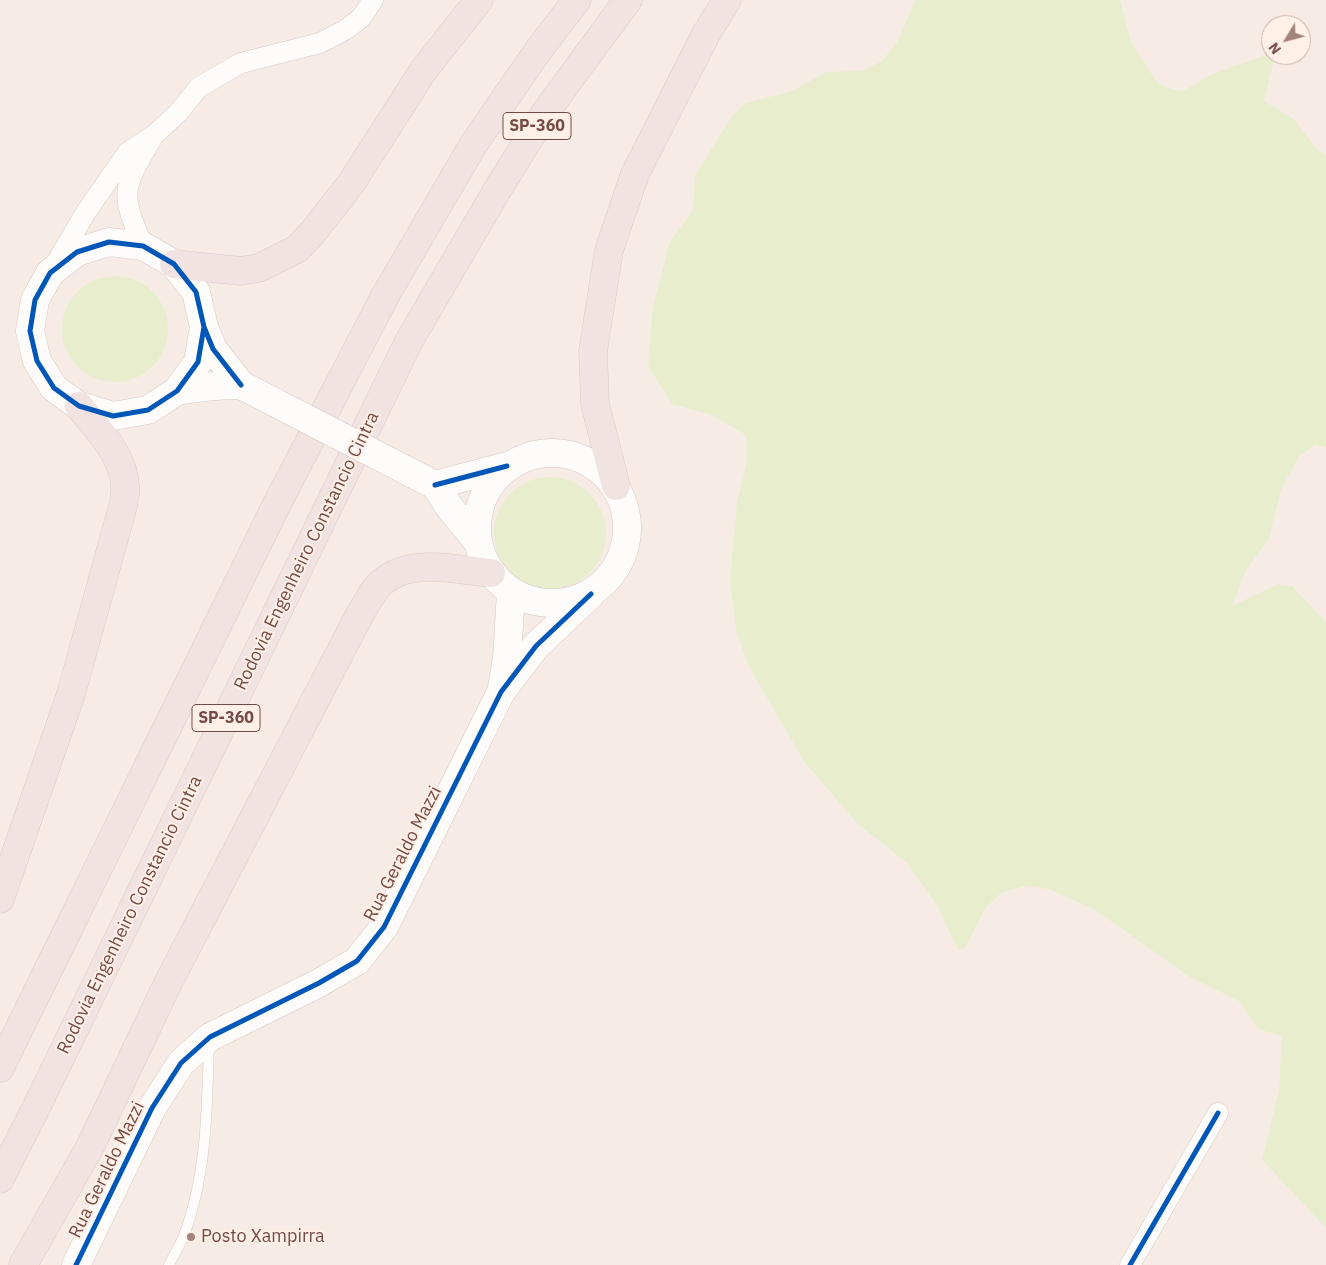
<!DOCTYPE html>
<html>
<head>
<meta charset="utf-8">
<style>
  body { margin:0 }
  #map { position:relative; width:1326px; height:1265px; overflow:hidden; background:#f7ece5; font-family:"IBM Plex Sans",sans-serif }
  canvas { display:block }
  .north { position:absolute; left:1261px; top:15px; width:50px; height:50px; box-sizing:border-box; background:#fff0e7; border:1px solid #c8aea6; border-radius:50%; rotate:233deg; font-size:14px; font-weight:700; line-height:20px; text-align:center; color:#764a44 }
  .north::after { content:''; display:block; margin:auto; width:18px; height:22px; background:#a3837c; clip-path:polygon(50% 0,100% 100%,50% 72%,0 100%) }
</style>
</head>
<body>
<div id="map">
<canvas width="1326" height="1265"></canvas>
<div class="north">N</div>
</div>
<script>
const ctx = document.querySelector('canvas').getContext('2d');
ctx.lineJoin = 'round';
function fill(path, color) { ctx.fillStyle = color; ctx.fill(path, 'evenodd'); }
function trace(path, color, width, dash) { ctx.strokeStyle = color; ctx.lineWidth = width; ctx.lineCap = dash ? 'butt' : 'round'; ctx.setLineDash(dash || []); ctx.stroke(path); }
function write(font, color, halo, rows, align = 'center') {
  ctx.font = font + ' "IBM Plex Sans",sans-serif'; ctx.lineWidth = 4; ctx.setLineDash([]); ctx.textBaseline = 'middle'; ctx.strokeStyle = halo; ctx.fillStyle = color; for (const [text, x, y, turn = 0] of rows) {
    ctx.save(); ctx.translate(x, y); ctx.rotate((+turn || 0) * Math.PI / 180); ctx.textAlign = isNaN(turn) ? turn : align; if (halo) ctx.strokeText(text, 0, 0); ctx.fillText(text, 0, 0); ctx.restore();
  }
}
fill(new Path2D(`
  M 915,0 L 1120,0 L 1131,42 L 1158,84 L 1182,92 L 1210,75 L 1271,53 L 1271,55 L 1275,55 L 1264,101 L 1295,120 L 1314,146 L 1326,156 L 1326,448 L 1315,445 L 1299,456 L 1281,490 L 1269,538 L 1245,572 L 1232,606 L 1278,584 L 1292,586 L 1326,622 L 1326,1228 L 1262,1160 L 1279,1090 L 1282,1036 L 1258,1029 L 1239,1001 L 1190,977 L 1095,910 L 1049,889 L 1025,886 L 1001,893 L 986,907 L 965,948 L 958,950 L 938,907 L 907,863 L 857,823 L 805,763 L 748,665 L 736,630 L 730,579 L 737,502 L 747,463 L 746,435 L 712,415 L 672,404 L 648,366 L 653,307 L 669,244 L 693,209 L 695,176 L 732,116 L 746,103 L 792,91 L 826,72 L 862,71 L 882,61 L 898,41 Z
  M62 329a53 53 0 1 1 106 0a53 53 0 1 1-106 0Z
  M494 533a56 56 0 1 1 112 0a56 56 0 1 1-112 0Z`), '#e8edce');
const lane = new Path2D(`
  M 169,1265 C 173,1256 179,1247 183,1238 C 207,1176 207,1108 209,1043`);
const street = new Path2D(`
  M 143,246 C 120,192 122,190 151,140
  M 55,265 L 86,212 L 128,152 L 153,136 L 178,113 L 199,87 L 241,63 L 320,43 L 345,30 L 361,18 L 373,0
  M 1130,1265 L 1218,1113`);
const secondary = new Path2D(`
  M 204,327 L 198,362 L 177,391 L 148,410 L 113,416 L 79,406 L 54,388 L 37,361 L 30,331 L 35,300 L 50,273 L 77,252 L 109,242 L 143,246 L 174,264 L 196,292 L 204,327 L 213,349 L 241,385
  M 177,391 C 199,387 219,385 241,385 L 245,387
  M477 528a75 75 0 1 1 150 0a75 75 0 1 1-150 0Z
  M 425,480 L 435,485 L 450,508 L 478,542
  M 435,485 L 507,466
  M 502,688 L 507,658 L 511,592
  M 76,1265 L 152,1108 L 181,1063 L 210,1037 L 319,983 L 357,961 L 384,927 L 501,692 L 536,646 L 591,594`);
const highway = new Path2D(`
  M 174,264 L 240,271 L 259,268 L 297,249 L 313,232 L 350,185 L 423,71 L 479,0
  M 616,486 L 595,404 L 593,351 L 609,250 L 635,174 L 706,34 L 727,0
  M 0,899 L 71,694 L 123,506 C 124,499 126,493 125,486 C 124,455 97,429 79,406
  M 0,1068 L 277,504 L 385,296 L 473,145 L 540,48 L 577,0
  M 0,1179 L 36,1108 L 409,341 L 499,187 L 547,110 L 628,0
  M 23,1265 L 90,1147 L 168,983 L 360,614 C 367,604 373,589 382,582 C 412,557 457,570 491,573`);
trace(lane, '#d8c9c4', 11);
trace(street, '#d8c9c4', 21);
trace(secondary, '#d8c7c2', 29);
trace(highway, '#d8c9c6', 29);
trace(lane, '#fefcfb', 10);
trace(street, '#fefcfb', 20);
trace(secondary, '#fefcfb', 28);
trace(highway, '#f1e3e2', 28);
const secondaryBridge = new Path2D(`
  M 245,387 L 425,480`);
trace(secondaryBridge, '#d8c7c2', 29, []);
trace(secondaryBridge, '#fefcfb', 28);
trace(new Path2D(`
  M 204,327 L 198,362 L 177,391 L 148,410 L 113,416 L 79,406 L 54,388 L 37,361 L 30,331 L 35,300 L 50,273 L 77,252 L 109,242 L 143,246 L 174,264 L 196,292 L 204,327 L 213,349 L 241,385
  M 435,485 L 507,466
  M 76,1265 L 152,1108 L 181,1063 L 210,1037 L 319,983 L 357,961 L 384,927 L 501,692 L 536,646 L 591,594
  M 1130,1265 L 1218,1113`), '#0057b8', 5);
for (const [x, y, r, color] of [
  [191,1237,5,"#a3837c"]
]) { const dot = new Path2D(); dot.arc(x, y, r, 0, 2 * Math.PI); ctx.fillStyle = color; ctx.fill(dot); trace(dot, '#fff0e7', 2); }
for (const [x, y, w] of [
  [537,126,68],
  [226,718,68]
]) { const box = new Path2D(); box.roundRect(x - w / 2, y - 13.5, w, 27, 4); ctx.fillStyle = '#fff0e7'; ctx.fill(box); trace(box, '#764a44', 1); }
write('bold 16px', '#764a44', null, [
  ["SP-360",537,126],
  ["SP-360",226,718]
]);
write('18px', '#764a44', '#fff0e7', [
  ["Rodovia Engenheiro Constancio Cintra",307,551,-64],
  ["Rua Geraldo Mazzi",403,854,-63],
  ["Rodovia Engenheiro Constancio Cintra",130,915,-64],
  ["Rua Geraldo Mazzi",107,1170,-64]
]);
write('18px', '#764a44', '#fff0e7', [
  ["Posto Xampirra",201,1237]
], 'left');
</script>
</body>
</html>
